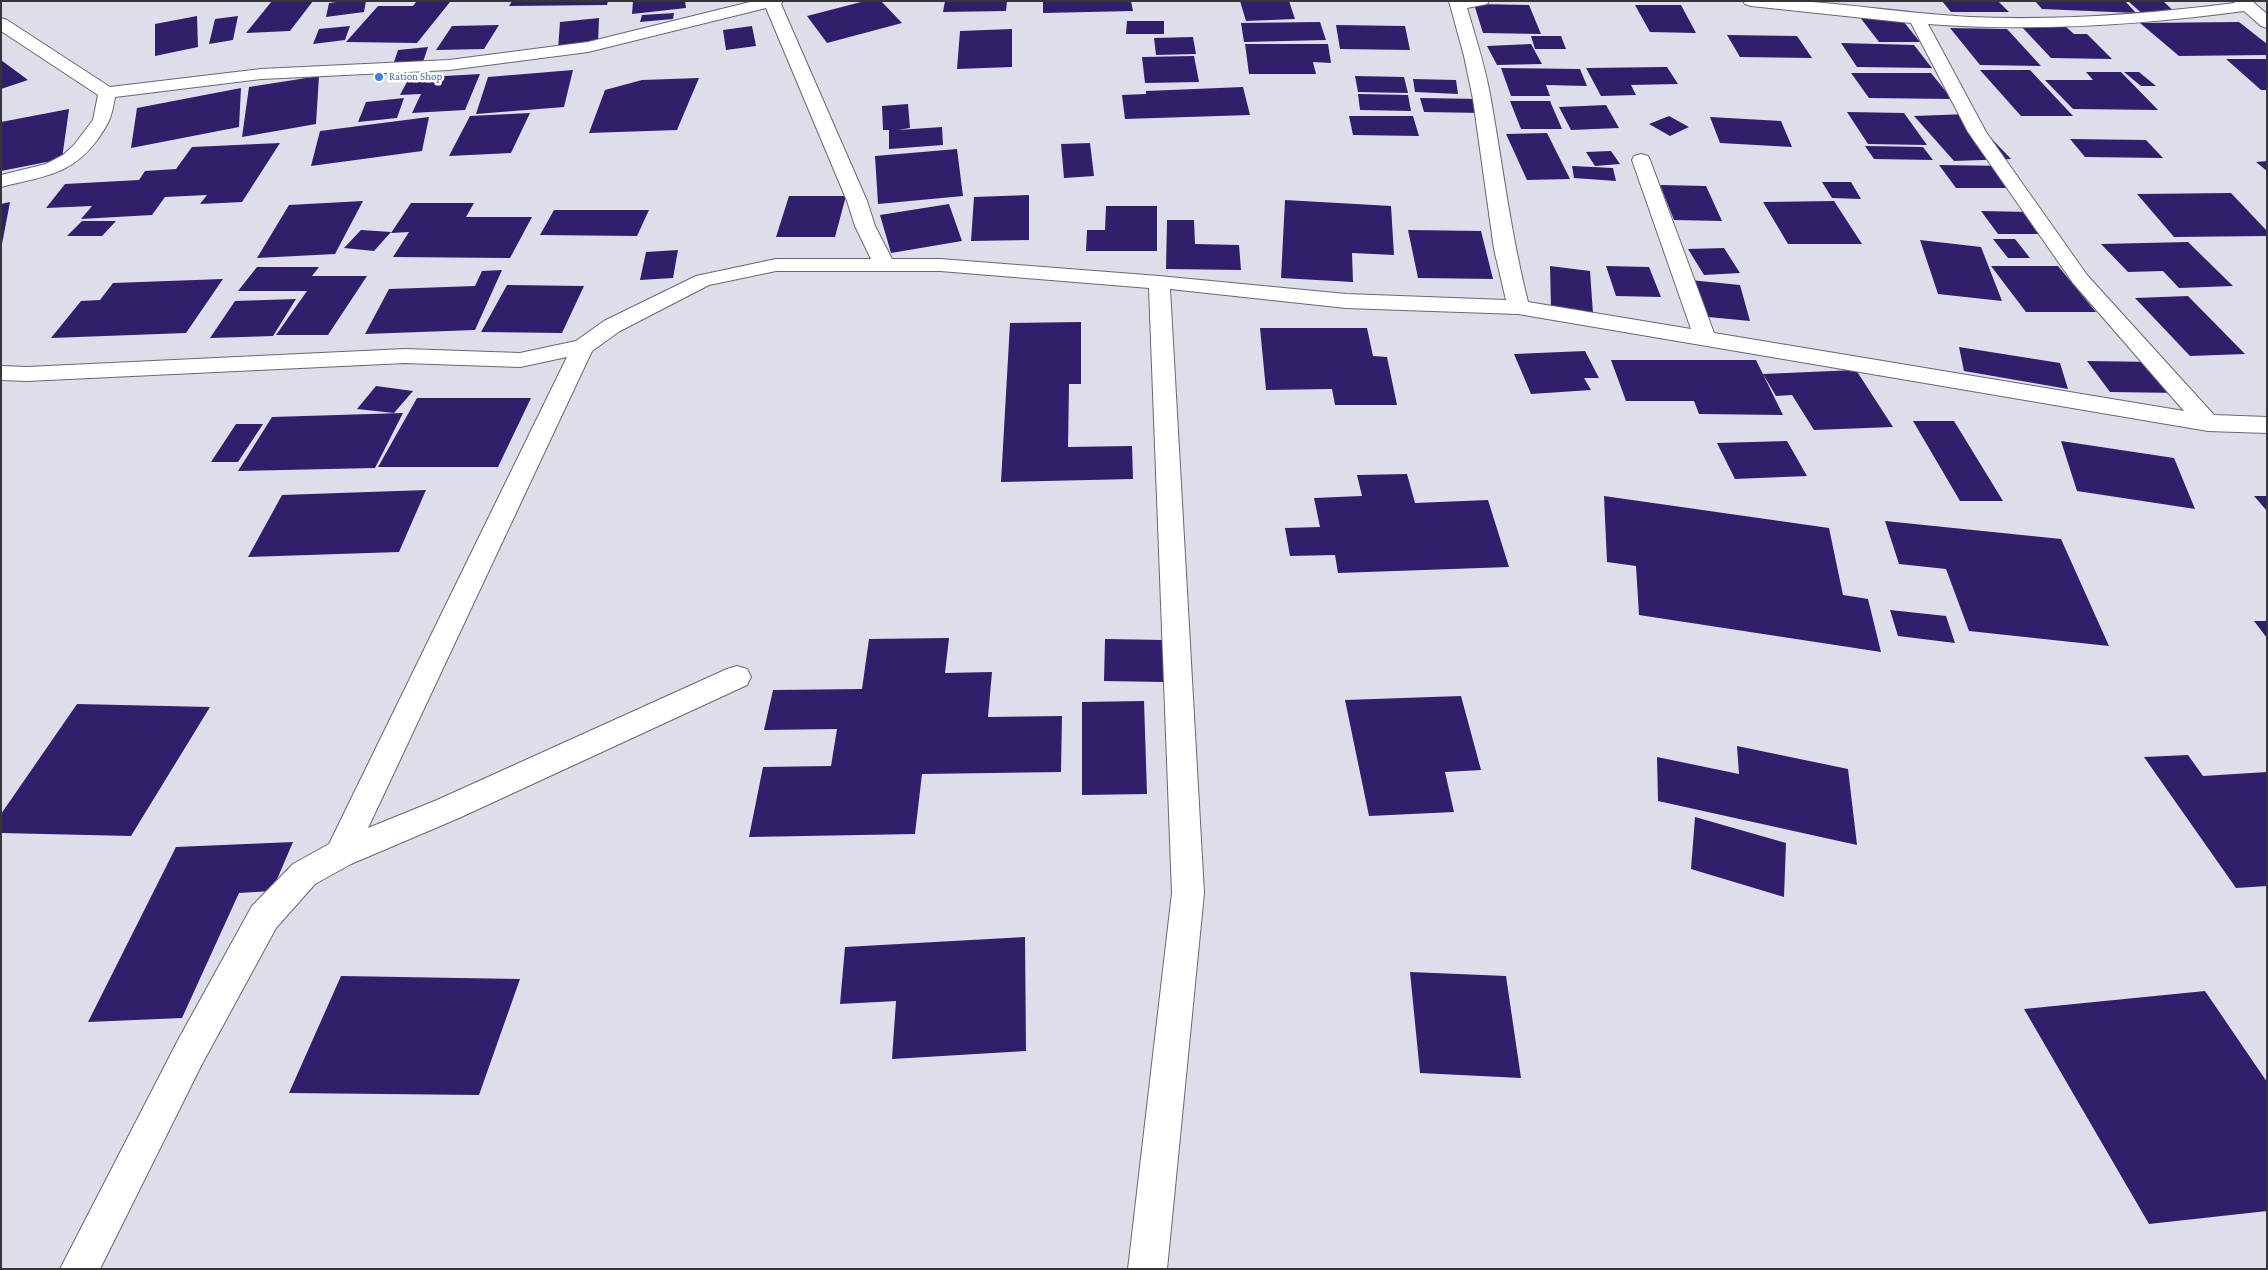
<!DOCTYPE html>
<html>
<head>
<meta charset="utf-8">
<style>
  body { margin:0 }
  #map { position:relative; width:2268px; height:1270px; overflow:hidden; background:#dedeeb; font-family:"Crimson Pro",serif }
  canvas { display:block }
  .frame { position:absolute; inset:0; border:2px solid #35353a; pointer-events:none }
</style>
</head>
<body>
<div id="map">
<canvas width="2268" height="1270"></canvas>
<div class="frame"></div>
</div>
<script>
const ctx = document.querySelector('canvas').getContext('2d');
ctx.lineJoin = 'round';
function fill(path, color) { ctx.fillStyle = color; ctx.fill(path, 'evenodd'); }
function trace(path, color, width, dash) { ctx.strokeStyle = color; ctx.lineWidth = width; ctx.lineCap = dash ? 'butt' : 'round'; ctx.setLineDash(dash || []); ctx.stroke(path); }
function write(font, color, halo, rows, align = 'center') {
  ctx.font = font + ' "Crimson Pro",serif'; ctx.lineWidth = 5; ctx.setLineDash([]); ctx.textBaseline = 'middle'; ctx.strokeStyle = halo; ctx.fillStyle = color; for (const [text, x, y, turn = 0] of rows) {
    ctx.save(); ctx.translate(x, y); ctx.rotate((+turn || 0) * Math.PI / 180); ctx.textAlign = isNaN(turn) ? turn : align; if (halo) ctx.strokeText(text, 0, 0); ctx.fillText(text, 0, 0); ctx.restore();
  }
}
fill(new Path2D(`
  M 272,1 L 313,1 L 290,31 L 246,33 Z
  M 344,1 L 366,1 L 364,12 L 326,17 L 329,3 Z
  M 512,1 L 608,1 L 607,5 L 509,6 Z
  M 633,1 L 685,1 L 686,8 L 632,14 Z
  M 865,1 L 881,1 L 902,23 L 827,43 L 807,16 Z
  M 945,1 L 1007,1 L 1006,11 L 943,12 Z
  M 1043,1 L 1131,1 L 1133,11 L 1043,13 Z
  M 1240,1 L 1289,1 L 1295,19 L 1246,21 Z
  M 1942,1 L 1998,1 L 2009,12 L 1951,12 Z
  M 2035,1 L 2125,1 L 2136,13 L 2042,9 Z
  M 2128,1 L 2163,1 L 2181,18 L 2146,17 Z
  M 416,2 L 450,2 L 417,43 L 346,42 L 378,6 L 413,6 Z
  M 1474,4 L 1529,5 L 1541,34 L 1483,33 Z
  M 1635,5 L 1681,5 L 1696,33 L 1650,32 Z
  M 674,13 L 673,19 L 640,22 L 642,15 Z
  M 197,16 L 198,47 L 155,56 L 155,24 Z
  M 238,16 L 233,40 L 209,44 L 215,19 Z
  M 1859,16 L 1899,16 L 1920,42 L 1879,42 Z
  M 599,18 L 598,44 L 558,49 L 560,22 Z
  M 1127,21 L 1164,21 L 1164,34 L 1126,34 Z
  M 1320,22 L 1326,40 L 1244,42 L 1241,23 Z
  M 2239,22 L 2267,44 L 2267,55 L 2179,56 L 2140,23 Z
  M 499,25 L 484,49 L 436,50 L 452,26 Z
  M 1336,25 L 1405,26 L 1410,50 L 1340,49 Z
  M 2020,25 L 2065,26 L 2074,34 L 2087,34 L 2112,59 L 2051,58 Z
  M 350,26 L 345,40 L 313,44 L 319,29 Z
  M 752,26 L 756,46 L 726,50 L 723,30 Z
  M 1950,28 L 2007,29 L 2041,66 L 1980,65 Z
  M 1012,29 L 1012,67 L 957,69 L 960,31 Z
  M 1727,35 L 1797,36 L 1812,58 L 1740,57 Z
  M 1531,36 L 1561,36 L 1566,49 L 1535,49 Z
  M 1193,37 L 1196,54 L 1156,55 L 1154,38 Z
  M 1841,43 L 1914,45 L 1932,68 L 1857,67 Z
  M 1245,44 L 1328,44 L 1331,63 L 1313,62 L 1316,74 L 1249,74 Z
  M 1531,44 L 1542,64 L 1497,65 L 1487,46 Z
  M 428,47 L 423,62 L 393,65 L 398,50 Z
  M 1194,56 L 1199,82 L 1145,83 L 1142,57 Z
  M 2226,59 L 2267,59 L 2267,90 L 2261,90 Z
  M 1,60 L 28,80 L 1,89 Z
  M 1667,67 L 1678,84 L 1631,85 L 1636,95 L 1601,96 L 1586,68 Z
  M 1501,68 L 1580,69 L 1587,86 L 1546,85 L 1550,96 L 1511,96 Z
  M 573,70 L 564,107 L 476,114 L 488,77 Z
  M 1980,70 L 2030,70 L 2073,116 L 2021,116 Z
  M 2086,72 L 2121,72 L 2158,110 L 2073,109 L 2045,80 L 2093,80 Z
  M 2124,72 L 2139,72 L 2156,86 L 2141,86 Z
  M 1851,73 L 1931,73 L 1952,99 L 1869,98 Z
  M 480,74 L 465,110 L 412,113 L 421,94 L 400,95 L 409,78 Z
  M 319,76 L 316,124 L 242,137 L 249,87 Z
  M 1355,76 L 1404,77 L 1408,93 L 1358,92 Z
  M 699,78 L 677,130 L 589,133 L 605,90 L 642,80 Z
  M 1413,79 L 1456,80 L 1458,94 L 1415,92 Z
  M 1243,87 L 1250,115 L 1125,119 L 1122,95 L 1146,94 L 1146,91 Z
  M 241,88 L 239,127 L 131,148 L 137,108 Z
  M 1358,94 L 1408,95 L 1411,111 L 1360,110 Z
  M 404,98 L 397,118 L 358,122 L 366,102 Z
  M 1420,98 L 1480,99 L 1484,113 L 1424,112 Z
  M 1510,101 L 1550,101 L 1562,129 L 1521,129 Z
  M 908,104 L 910,128 L 898,130 L 942,127 L 943,145 L 889,149 L 889,130 L 883,130 L 882,106 Z
  M 1606,105 L 1619,128 L 1571,130 L 1559,107 Z
  M 69,109 L 62,159 L 1,171 L 1,122 Z
  M 1847,112 L 1904,113 L 1927,145 L 1868,144 Z
  M 530,113 L 511,153 L 449,156 L 470,116 Z
  M 1968,114 L 2011,159 L 1954,161 L 1914,116 Z
  M 1349,116 L 1413,116 L 1419,136 L 1353,135 Z
  M 1669,116 L 1689,127 L 1670,136 L 1649,124 Z
  M 429,117 L 422,151 L 311,166 L 320,131 Z
  M 1710,117 L 1781,121 L 1792,147 L 1720,143 Z
  M 1547,133 L 1570,179 L 1527,180 L 1506,134 Z
  M 2070,139 L 2146,140 L 2163,158 L 2085,157 Z
  M 280,143 L 242,202 L 200,204 L 207,195 L 165,197 L 152,215 L 81,219 L 92,206 L 46,208 L 65,184 L 139,180 L 145,171 L 176,169 L 192,147 Z
  M 1090,143 L 1094,176 L 1064,178 L 1061,144 Z
  M 1865,146 L 1923,147 L 1933,160 L 1874,159 Z
  M 957,149 L 963,196 L 878,204 L 875,156 Z
  M 1611,151 L 1620,164 L 1595,166 L 1586,152 Z
  M 2267,161 L 2267,171 L 2256,162 Z
  M 1939,165 L 2008,166 L 2026,188 L 1956,188 Z
  M 1572,166 L 1613,168 L 1616,181 L 1574,178 Z
  M 1822,182 L 1851,182 L 1861,199 L 1832,198 Z
  M 1660,185 L 1706,186 L 1722,221 L 1674,220 Z
  M 2231,193 L 2267,231 L 2267,236 L 2174,237 L 2137,194 Z
  M 1029,195 L 1029,240 L 971,241 L 974,197 Z
  M 789,196 L 846,196 L 835,237 L 776,237 Z
  M 1285,200 L 1391,206 L 1394,255 L 1352,253 L 1353,282 L 1281,278 Z
  M 363,201 L 335,254 L 257,258 L 289,205 Z
  M 1834,201 L 1862,244 L 1788,244 L 1763,202 Z
  M 10,202 L 2,244 L 1,244 L 1,204 Z
  M 411,203 L 474,203 L 466,217 L 532,217 L 510,258 L 393,257 L 409,232 L 391,233 Z
  M 949,204 L 962,241 L 891,253 L 880,215 Z
  M 1106,206 L 1157,206 L 1157,251 L 1086,251 L 1087,230 L 1105,230 Z
  M 554,210 L 649,210 L 637,236 L 540,235 Z
  M 1981,211 L 2031,212 L 2049,234 L 1998,234 Z
  M 1167,220 L 1194,220 L 1195,244 L 1239,245 L 1241,270 L 1166,269 Z
  M 82,221 L 116,221 L 102,236 L 67,236 Z
  M 361,230 L 391,232 L 374,251 L 344,248 Z
  M 1408,230 L 1481,231 L 1493,279 L 1418,278 Z
  M 1993,239 L 2015,239 L 2030,258 L 2008,258 Z
  M 1920,240 L 1981,247 L 2002,301 L 1938,294 Z
  M 2188,242 L 2233,286 L 2179,288 L 2163,271 L 2128,272 L 2101,244 Z
  M 1724,248 L 1740,273 L 1704,275 L 1688,249 Z
  M 678,250 L 673,278 L 640,280 L 646,252 Z
  M 1550,266 L 1590,271 L 1593,313 L 1551,308 Z
  M 1606,266 L 1649,267 L 1661,297 L 1616,296 Z
  M 1991,266 L 2058,266 L 2096,312 L 2026,312 Z
  M 257,267 L 319,267 L 312,276 L 367,276 L 328,335 L 276,335 L 307,291 L 238,291 Z
  M 502,270 L 475,330 L 365,334 L 389,289 L 475,286 L 482,271 Z
  M 223,279 L 186,333 L 51,338 L 81,301 L 100,300 L 113,283 Z
  M 1690,280 L 1740,285 L 1750,321 L 1698,316 Z
  M 507,285 L 584,286 L 562,333 L 481,332 Z
  M 2188,296 L 2245,354 L 2190,356 L 2135,298 Z
  M 296,299 L 273,336 L 210,338 L 235,301 Z
  M 1081,322 L 1081,384 L 1069,384 L 1068,447 L 1132,446 L 1133,479 L 1001,482 L 1010,323 Z
  M 1260,328 L 1367,328 L 1373,356 L 1387,357 L 1397,405 L 1335,405 L 1332,389 L 1266,390 Z
  M 1959,347 L 2060,363 L 2068,389 L 1964,371 Z
  M 1585,351 L 1599,378 L 1584,378 L 1591,390 L 1531,394 L 1514,354 Z
  M 1611,360 L 1756,360 L 1783,415 L 1699,414 L 1694,401 L 1626,401 Z
  M 2087,361 L 2158,362 L 2182,393 L 2110,392 Z
  M 1856,370 L 1893,427 L 1814,430 L 1792,395 L 1776,396 L 1763,374 Z
  M 376,386 L 413,391 L 394,413 L 357,409 Z
  M 417,398 L 531,398 L 498,467 L 378,467 Z
  M 403,413 L 375,468 L 238,471 L 272,417 Z
  M 1913,421 L 1954,421 L 2003,501 L 1960,501 Z
  M 236,424 L 263,424 L 238,462 L 211,462 Z
  M 1787,441 L 1807,476 L 1735,479 L 1717,443 Z
  M 2061,441 L 2174,458 L 2195,509 L 2077,491 Z
  M 1407,474 L 1415,503 L 1488,500 L 1509,567 L 1338,573 L 1335,555 L 1290,556 L 1285,528 L 1320,527 L 1314,498 L 1362,496 L 1357,475 Z
  M 426,490 L 399,552 L 248,557 L 282,495 Z
  M 1604,496 L 1829,528 L 1843,595 L 1868,599 L 1881,652 L 1639,615 L 1636,566 L 1607,562 Z
  M 2254,496 L 2267,496 L 2267,511 Z
  M 1885,521 L 2061,539 L 2109,646 L 1969,631 L 1946,569 L 1899,564 Z
  M 1890,610 L 1946,616 L 1955,643 L 1898,636 Z
  M 2254,621 L 2267,621 L 2267,638 Z
  M 949,638 L 945,673 L 992,672 L 988,717 L 1062,716 L 1061,772 L 922,774 L 915,834 L 749,837 L 763,767 L 831,766 L 837,729 L 764,730 L 773,690 L 862,689 L 869,639 Z
  M 1105,639 L 1165,640 L 1165,682 L 1104,681 Z
  M 1461,696 L 1481,770 L 1445,772 L 1454,812 L 1369,816 L 1345,700 Z
  M 1144,701 L 1147,794 L 1082,795 L 1082,702 Z
  M 77,704 L 210,707 L 131,836 L 1,833 L 1,814 Z
  M 1737,746 L 1848,769 L 1857,845 L 1658,801 L 1657,757 L 1739,774 Z
  M 2188,755 L 2203,776 L 2267,772 L 2267,886 L 2236,888 L 2144,757 Z
  M 1695,817 L 1786,843 L 1784,897 L 1691,869 Z
  M 293,842 L 272,891 L 239,893 L 182,1018 L 88,1022 L 176,847 Z
  M 1025,937 L 1026,1051 L 892,1059 L 896,1001 L 840,1004 L 845,947 Z
  M 1410,972 L 1506,976 L 1521,1078 L 1420,1073 Z
  M 341,976 L 520,979 L 479,1095 L 289,1093 Z
  M 2205,991 L 2267,1082 L 2267,1211 L 2149,1224 L 2024,1009 Z`), '#311f6c');
const minor = new Path2D(`
  M 754,1 L 783,1 L 781,4 L 867,201 L 875,226 L 892,259 L 940,259 L 1159,276 L 1346,294 L 1506,300 L 1494,249 L 1473,99 L 1464,56 L 1449,1 L 1489,1 L 1487,4 L 1467,8 C 1476,39 1486,69 1491,100 C 1503,168 1511,235 1528,302 L 1691,329 L 1632,160 L 1634,156 L 1641,154 L 1648,156 L 1650,160 L 1714,333 L 2184,411 L 2073,283 L 1968,132 L 1911,23 L 1751,6 L 1745,4 L 1743,1 C 1762,1 1781,0 1800,1 C 1857,5 1913,14 1970,17 C 2058,21 2148,14 2235,3 L 2234,1 L 2252,1 L 2267,14 L 2267,28 L 2261,26 L 2244,11 C 2140,25 2034,32 1928,24 L 1986,132 L 2087,275 L 2214,415 L 2267,417 L 2267,433 L 2208,431 L 1518,314 L 1346,308 L 1170,289 L 1204,893 L 1167,1269 L 1128,1269 L 1172,893 L 1149,288 L 940,271 L 776,271 L 709,285 L 620,331 L 592,351 L 368,828 L 437,800 L 727,669 L 737,666 L 747,669 L 751,677 L 747,685 L 459,818 L 351,864 L 315,884 L 276,928 L 201,1066 L 100,1269 L 60,1269 L 177,1042 L 252,906 L 293,864 L 329,844 L 567,357 L 520,367 L 405,363 L 27,381 L 1,380 L 1,366 L 27,367 L 405,349 L 520,353 L 576,341 L 604,321 L 696,276 L 776,259 L 871,259 L 855,226 L 847,201 L 766,8 L 588,52 L 449,70 L 261,79 L 115,97 C 111,119 110,121 98,139 C 71,176 43,176 1,187 L 1,175 L 46,164 L 63,155 L 74,145 L 93,120 L 98,95 L 1,31 L 1,18 L 7,20 L 110,87 L 261,69 L 449,60 L 588,42 Z`);
trace(minor, '#686873', 2);
fill(minor, '#fff');
for (const [x, y, r, color] of [
  [379,77,5,"#3f7fe0"]
]) { const dot = new Path2D(); dot.arc(x, y, r, 0, 2 * Math.PI); ctx.fillStyle = color; ctx.fill(dot); trace(dot, '#fff', 2); }
write('11px', '#366cbe', '#fff', [
  ["Ration Shop",389,77]
], 'left');
</script>
</body>
</html>
